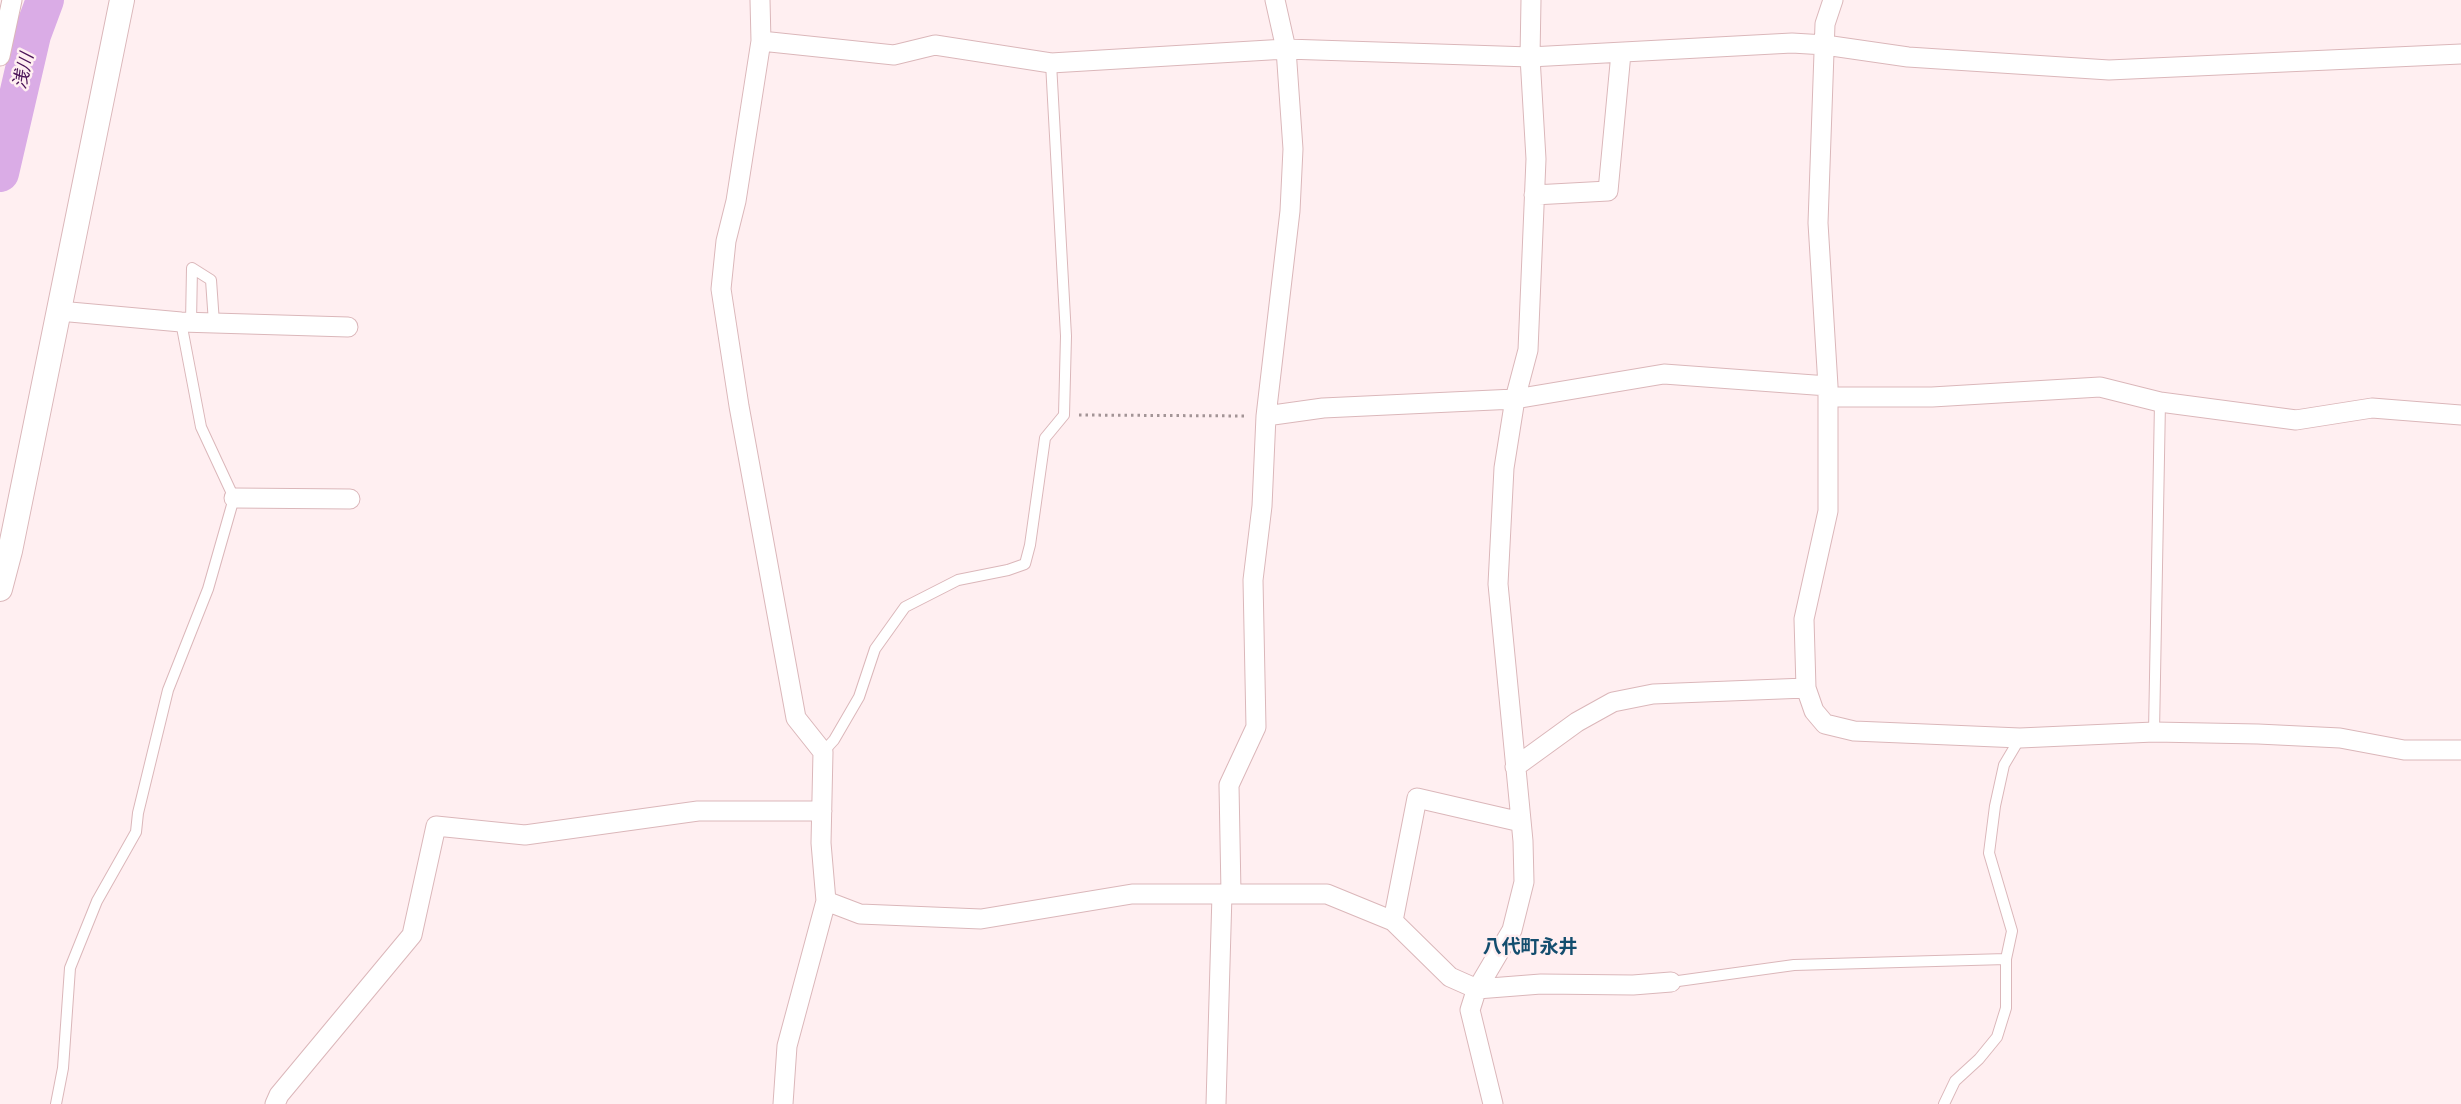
<!DOCTYPE html>
<html>
<head>
<meta charset="utf-8">
<style>
  body { margin:0 }
  canvas { display:block; background:#ffeff1 }
</style>
</head>
<body>
<canvas width="2461" height="1104"></canvas>
<script>
const ctx = document.querySelector('canvas').getContext('2d');
ctx.lineJoin = 'round';
function trace(path, color, width, dash) { ctx.strokeStyle = color; ctx.lineWidth = width; ctx.lineCap = dash ? 'butt' : 'round'; ctx.setLineDash(dash || []); ctx.stroke(path); }
function write(font, color, halo, rows, align = 'center') {
  ctx.font = font + ' "PT Sans","Noto Sans JP",sans-serif'; ctx.lineWidth = 5; ctx.setLineDash([]); ctx.textBaseline = 'middle'; ctx.strokeStyle = halo; ctx.fillStyle = color; for (const [text, x, y, turn = 0] of rows) {
    ctx.save(); ctx.translate(x, y); ctx.rotate((+turn || 0) * Math.PI / 180); ctx.textAlign = isNaN(turn) ? turn : align; if (halo) ctx.strokeText(text, 0, 0); ctx.fillText(text, 0, 0); ctx.restore();
  }
}
trace(new Path2D(`
  M 0,173 L 32,35 L 45,0`), '#daace6', 38);
const service = new Path2D(`
  M 191,322 L 192,268 L 211,280 L 214,323
  M 2154,732 L 2160,402
  M 823,752 L 834,740 L 859,697 L 875,649 L 905,607 L 958,580 L 1008,570 L 1025,564 L 1030,545 L 1045,438 L 1064,415 L 1066,336 L 1051,63
  M 1671,982 L 1794,965 L 2006,959
  M 56,1104 L 63,1068 L 70,968 L 97,901 L 136,832 L 138,813 L 168,690 L 208,589 L 234,498 L 201,427 L 181,322
  M 1944,1104 L 1955,1081 L 1979,1059 L 1997,1037 L 2006,1008 L 2006,959 L 2012,931 L 1989,853 L 1995,806 L 2004,765 L 2020,738`);
const minor = new Path2D(`
  M 760,0 L 761,41 L 736,201 L 726,241 L 721,289 L 739,406 L 796,718 L 823,752 L 821,843 L 826,901 L 787,1046 L 783,1104
  M 1833,0 L 1825,24 L 1818,223 L 1828,386 L 1828,511 L 1804,619 L 1806,688 L 1814,711 L 1825,724 L 1854,731 L 2020,738 L 2154,732 L 2258,734 L 2340,738 L 2404,750 L 2461,750
  M 761,41 L 894,55 L 935,45 L 1051,63 L 1286,49 L 1530,57 L 1792,43 L 1825,45 L 1908,57 L 2109,70 L 2461,54
  M 0,56 L 12,0
  M 1534,195 L 1608,191 L 1621,53
  M 59,311 L 181,322 L 348,327
  M 1828,397 L 1932,397 L 2100,387 L 2160,402 L 2296,420 L 2372,408 L 2461,415
  M 1266,416 L 1323,408 L 1515,399 L 1664,374 L 1828,386
  M 234,498 L 350,499
  M 1515,767 L 1577,722 L 1613,702 L 1653,694 L 1806,688
  M 1231,893 L 1229,785 L 1256,727 L 1253,580 L 1262,506 L 1266,416 L 1290,211 L 1293,149 L 1286,49 L 1275,0
  M 826,901 L 860,914 L 981,919 L 1132,894 L 1327,894 L 1393,921 L 1450,977 L 1477,989 L 1541,984 L 1633,985 L 1671,982
  M 1393,921 L 1417,798 L 1521,822
  M 275,1104 L 279,1095 L 412,935 L 436,826 L 525,835 L 698,811 L 822,811
  M 1216,1104 L 1222,894
  M 1493,1104 L 1470,1010 L 1476,991 L 1512,930 L 1524,882 L 1523,841 L 1498,584 L 1504,468 L 1515,399 L 1528,350 L 1536,159 L 1530,57 L 1531,0`);
const tertiary = new Path2D(`
  M 0,589 L 10,551 L 122,0`);
trace(service, '#dbb7ba', 12);
trace(minor, '#dbb7ba', 21);
trace(tertiary, '#dbb7ba', 26);
trace(new Path2D(`
  M 1079,415 L 1248,416`), '#a39496', 3, [2.5, 4]);
trace(service, '#fff', 10);
trace(minor, '#fff', 19);
trace(tertiary, '#fff', 24);
write('italic 18px', '#4a1257', '#ffeff1', [
  ["浅川",24,71,-77]
]);
write('bold 19px', '#134d6e', '#ffeff1', [
  ["八代町永井",1530,948]
]);
</script>
</body>
</html>
